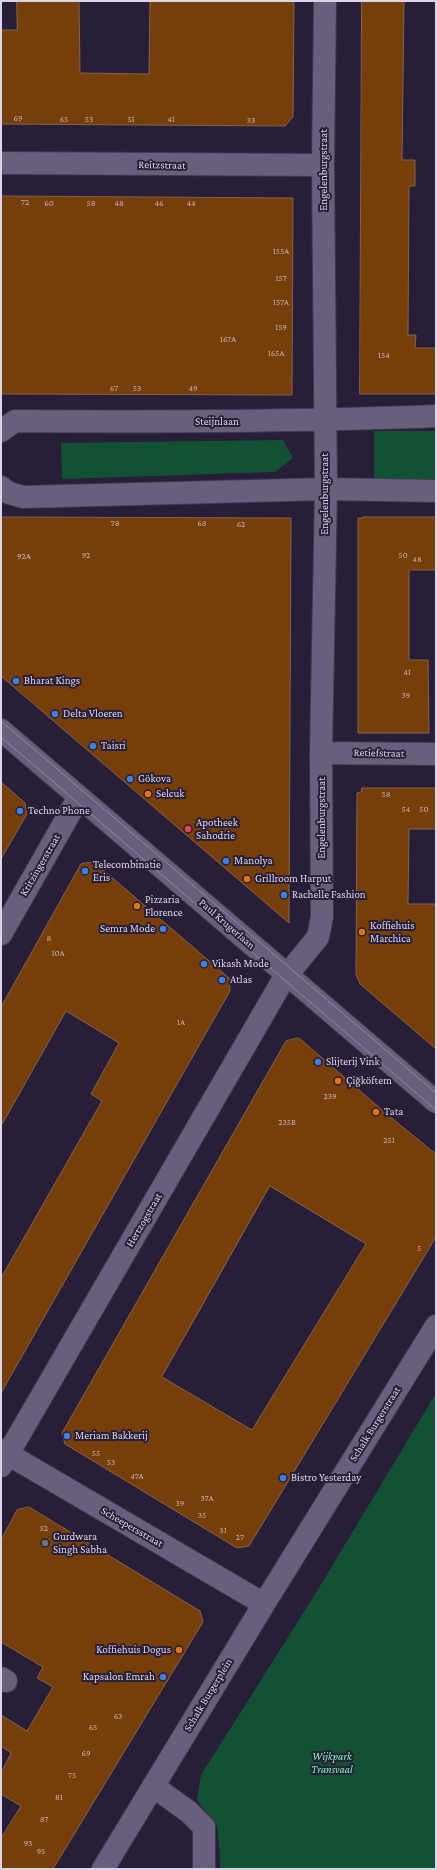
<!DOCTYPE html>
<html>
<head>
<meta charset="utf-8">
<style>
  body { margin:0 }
  #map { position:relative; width:437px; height:1870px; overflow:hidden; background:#281e38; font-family:"Crimson Pro",serif }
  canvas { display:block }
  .frame { position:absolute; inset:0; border:2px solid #dbd5e7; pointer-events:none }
</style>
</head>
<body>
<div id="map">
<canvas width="437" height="1870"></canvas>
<div class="frame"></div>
</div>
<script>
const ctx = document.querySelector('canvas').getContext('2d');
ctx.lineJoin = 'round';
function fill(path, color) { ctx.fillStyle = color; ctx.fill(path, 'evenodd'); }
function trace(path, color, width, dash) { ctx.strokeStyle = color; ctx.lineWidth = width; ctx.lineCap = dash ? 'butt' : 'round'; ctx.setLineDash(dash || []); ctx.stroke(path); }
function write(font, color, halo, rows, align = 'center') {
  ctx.font = font + ' "Crimson Pro",serif'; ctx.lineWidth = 4; ctx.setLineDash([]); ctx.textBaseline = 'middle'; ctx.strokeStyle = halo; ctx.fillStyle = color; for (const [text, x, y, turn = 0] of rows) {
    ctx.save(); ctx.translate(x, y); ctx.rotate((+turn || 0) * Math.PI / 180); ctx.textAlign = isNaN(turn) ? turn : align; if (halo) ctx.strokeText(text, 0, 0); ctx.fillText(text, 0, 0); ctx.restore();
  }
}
fill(new Path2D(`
  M 374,431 L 436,431 L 436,481 L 374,482 Z
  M 283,440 L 293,458 L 275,472 L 62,479 L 61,443 Z
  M 436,1393 L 436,1869 L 220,1869 L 220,1854 L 217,1826 L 197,1800 L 201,1775 L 314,1596 Z`), '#135135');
const building = new Path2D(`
  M 17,1 L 79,1 L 80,73 L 149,74 L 150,1 L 294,1 L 293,117 L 285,126 L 1,124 L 1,30 L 17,30 Z
  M 362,1 L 404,1 L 402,160 L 415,160 L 415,186 L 409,186 L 408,335 L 416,335 L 415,348 L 436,348 L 436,394 L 360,394 Z
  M 1,196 L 293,198 L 292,395 L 1,394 Z
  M 1,517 L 291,518 L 289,923 L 1,676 Z
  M 363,517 L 436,517 L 436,570 L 409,570 L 409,660 L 428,660 L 429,733 L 358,733 L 358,518 L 363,518 Z
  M 1,782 L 25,803 L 27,814 L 1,859 Z
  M 362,788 L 436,788 L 436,829 L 409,829 L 408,904 L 436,904 L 436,1049 L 360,984 L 356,974 L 357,793 L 361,792 Z
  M 94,862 L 229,978 L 230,991 L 1,1393 L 1,1278 L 102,1101 L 91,1094 L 119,1043 L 66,1011 L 1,1126 L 1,1007 L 81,864 Z
  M 299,1038 L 389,1116 L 436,1154 L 436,1237 L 249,1546 L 237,1548 L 65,1444 L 62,1433 L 286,1041 ZM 270,1186 L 366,1244 L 252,1430 L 162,1377 Z
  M 29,1507 L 200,1611 L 203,1622 L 53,1869 L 1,1869 L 1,1838 L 21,1806 L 1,1794 L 1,1773 L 11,1753 L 1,1746 L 1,1715 L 27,1731 L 53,1687 L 37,1678 L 43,1667 L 1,1642 L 1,1540 L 17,1510 Z`);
fill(building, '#763f0a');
trace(building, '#80644f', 1);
const minor = new Path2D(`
  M 1,163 L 323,165
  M 1,431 L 15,421 C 155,422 295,422 436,416
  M 1,487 L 9,493 L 23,497 L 326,489 L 436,491
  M 1,730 L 436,1102
  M 321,753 L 436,754
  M 1,934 L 79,797
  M 1,1450 L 264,1604
  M 1,1466 L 283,980 L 318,937 L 322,917 L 321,753 L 326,489 L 323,165 L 325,1
  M 1,1678 L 6,1681
  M 153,1786 L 189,1812 L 204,1827 L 204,1869
  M 103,1869 L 264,1604 L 436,1326`);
trace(minor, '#41394f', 24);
trace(minor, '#695f7d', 22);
trace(new Path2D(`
  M 1,721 L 436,1093
  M 1,737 L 436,1110`), '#8f889d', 1);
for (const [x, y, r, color] of [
  [16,681,4,"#3f7fe0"],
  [55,714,4,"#3f7fe0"],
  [93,746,4,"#3f7fe0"],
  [130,779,4,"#3f7fe0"],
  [148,794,4,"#e8710a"],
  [20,811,4,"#3f7fe0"],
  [188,829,4,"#e0444e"],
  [226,861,4,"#3f7fe0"],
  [85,871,4,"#3f7fe0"],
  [247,879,4,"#e8710a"],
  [284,895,4,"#3f7fe0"],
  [137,906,4,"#e8710a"],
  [163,929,4,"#3f7fe0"],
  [362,932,4,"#e8710a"],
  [204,964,4,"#3f7fe0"],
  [222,980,4,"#3f7fe0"],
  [318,1062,4,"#3f7fe0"],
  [338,1081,4,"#e8710a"],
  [376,1112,4,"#e8710a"],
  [67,1436,4,"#3f7fe0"],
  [283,1478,4,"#3f7fe0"],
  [45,1543,4,"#6b7280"],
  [179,1650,4,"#e8710a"],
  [163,1677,4,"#3f7fe0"]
]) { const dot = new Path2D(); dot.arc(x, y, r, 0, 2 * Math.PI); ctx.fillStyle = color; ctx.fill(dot); trace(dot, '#281e38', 1.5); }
write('9px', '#c2b0b0', null, [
  ["69",18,118],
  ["65",64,119],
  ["53",89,119],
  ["51",131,119],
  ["41",171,119],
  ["33",251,120],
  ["72",25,202],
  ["60",49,203],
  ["58",91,203],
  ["48",119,203],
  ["46",159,203],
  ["44",191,203],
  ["155A",281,251],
  ["157",281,278],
  ["157A",281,302],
  ["159",281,327],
  ["167A",228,339],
  ["165A",276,353],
  ["154",384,355],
  ["67",114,388],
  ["53",137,388],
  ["49",193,388],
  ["78",115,523],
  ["68",202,523],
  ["62",241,524],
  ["92",86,555],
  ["50",403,555],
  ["92A",24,556],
  ["48",417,559],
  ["41",407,672],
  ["39",406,695],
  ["58",386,794],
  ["54",406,809],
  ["50",424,809],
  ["8",49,938],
  ["10A",58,953],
  ["1A",181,1022],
  ["239",330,1096],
  ["235B",287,1122],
  ["251",389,1140],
  ["5",419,1248],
  ["55",96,1453],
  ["53",111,1462],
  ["47A",137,1476],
  ["37A",207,1498],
  ["39",180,1503],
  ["35",202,1515],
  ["52",44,1528],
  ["31",223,1530],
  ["27",240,1537],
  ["63",118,1716],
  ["65",93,1727],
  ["69",86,1753],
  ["75",72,1775],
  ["81",59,1797],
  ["87",44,1819],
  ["93",28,1843],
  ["95",41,1851]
]);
write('11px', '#dbd5e7', '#281e38', [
  ["Reitzstraat",162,165,1],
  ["Engelenburgstraat",324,170,-90],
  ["Steijnlaan",217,422],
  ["Engelenburgstraat",325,494,-90],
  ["Retiefstraat",379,753,1],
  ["Engelenburgstraat",322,818,-90],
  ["Kritzingerstraat",40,865,-60],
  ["Paul Krugerlaan",227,924,41],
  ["Hertzogstraat",144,1220,-60],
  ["Schalk Burgerstraat",375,1424,-58],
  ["Scheepersstraat",132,1527,30],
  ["Schalk Burgerplein",208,1695,-59]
]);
write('11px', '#dbd5e7', '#281e38', [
  ["Bharat Kings",24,681],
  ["Delta Vloeren",63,714],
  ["Taisri",101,746],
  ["Gökova",138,779],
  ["Selcuk",156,794],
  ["Techno Phone",28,811],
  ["Apotheek",196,823],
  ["Sahodrie",196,836],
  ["Manolya",234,861],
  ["Telecombinatie",93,865],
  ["Eris",93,878],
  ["Grillroom Harput",255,879],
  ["Rachelle Fashion",292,895],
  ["Pizzaria",145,900],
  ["Florence",145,913],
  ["Koffiehuis",370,926],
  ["Marchica",370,939],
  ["Semra Mode",155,929,"right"],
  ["Vikash Mode",212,964],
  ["Atlas",230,980],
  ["Slijterij Vink",326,1062],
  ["Çiğköftem",346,1081],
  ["Tata",384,1112],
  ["Meriam Bakkerij",75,1436],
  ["Bistro Yesterday",291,1478],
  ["Gurdwara",53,1537],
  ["Singh Sabha",53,1550],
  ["Koffiehuis Dogus",171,1650,"right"],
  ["Kapsalon Emrah",155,1677,"right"]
], 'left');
write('italic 11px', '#75fbb8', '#281e38', [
  ["Wijkpark",332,1757],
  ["Transvaal",332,1770]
]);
</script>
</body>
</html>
